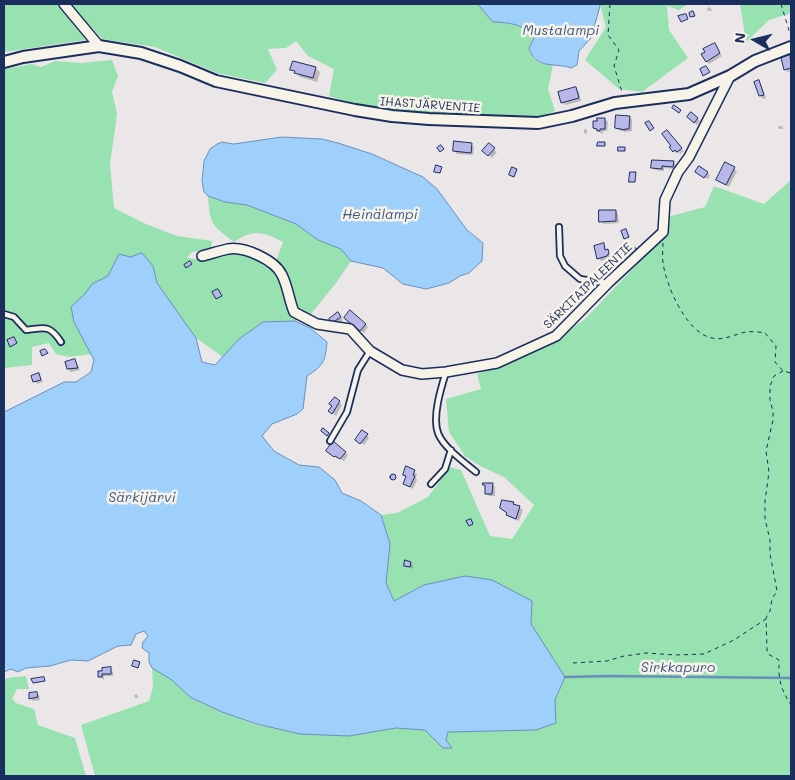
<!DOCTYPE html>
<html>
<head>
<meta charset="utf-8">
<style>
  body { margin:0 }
  #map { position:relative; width:795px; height:780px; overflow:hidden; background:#ebe7e8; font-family:Mali,sans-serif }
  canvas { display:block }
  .frame { position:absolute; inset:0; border:5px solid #1b2f5e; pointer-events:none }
  .north { position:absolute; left:730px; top:15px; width:50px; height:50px; -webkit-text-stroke:4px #f7f3e8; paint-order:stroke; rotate:278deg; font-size:14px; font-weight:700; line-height:20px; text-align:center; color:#1b2f5e }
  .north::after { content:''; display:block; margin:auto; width:18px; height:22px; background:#1b2f5e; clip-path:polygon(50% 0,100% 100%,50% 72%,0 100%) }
</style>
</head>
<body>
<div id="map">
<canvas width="795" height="780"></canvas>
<div class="frame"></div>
<div class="north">N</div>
</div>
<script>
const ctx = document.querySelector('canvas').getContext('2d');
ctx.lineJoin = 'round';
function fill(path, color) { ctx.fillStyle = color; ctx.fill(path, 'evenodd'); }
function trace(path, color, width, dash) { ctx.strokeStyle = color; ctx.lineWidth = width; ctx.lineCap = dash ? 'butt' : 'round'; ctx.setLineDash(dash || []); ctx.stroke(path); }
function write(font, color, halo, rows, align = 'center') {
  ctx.font = font + ' Mali,sans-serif'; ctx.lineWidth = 5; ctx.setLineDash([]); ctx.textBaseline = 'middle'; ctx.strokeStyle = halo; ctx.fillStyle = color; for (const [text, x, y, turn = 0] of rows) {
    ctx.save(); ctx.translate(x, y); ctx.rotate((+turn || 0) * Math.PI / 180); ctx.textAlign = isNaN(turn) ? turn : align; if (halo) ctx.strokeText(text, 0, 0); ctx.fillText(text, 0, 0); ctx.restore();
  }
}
fill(new Path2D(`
  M 4,4 L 57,4 L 86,40 L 4,52 Z
  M 70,4 L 478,4 L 493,22 C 509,22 524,25 535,36 C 529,48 527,53 539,63 L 553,65 L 548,89 L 555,111 L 537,118 L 407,112 L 354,104 L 329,96 L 334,69 L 308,56 L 296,41 L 286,48 L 268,49 L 277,70 L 265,83 L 217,73 L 155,47 L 102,39 Z
  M 600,4 L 688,4 L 679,10 L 667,6 L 669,30 L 688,58 L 642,92 L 619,89 L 585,60 L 606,27 Z
  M 740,4 L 791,4 L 791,13 L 769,20 L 746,42 Z
  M 112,60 L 118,76 L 112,92 L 117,114 L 110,164 L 114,208 L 146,224 L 177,236 L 212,241 L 211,249 L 192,252 L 187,258 L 203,260 L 232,251 L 249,256 L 266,267 L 276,261 L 283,242 C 263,232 253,229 234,242 C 211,225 210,224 208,196 L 225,202 L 247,205 L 296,224 L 318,240 L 341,249 L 351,261 L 336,283 L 310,315 L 295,321 L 263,322 L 239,339 L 223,357 L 196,338 L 157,283 L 153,266 L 130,257 L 119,255 L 108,276 L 92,284 L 85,294 L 71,307 L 74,322 L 91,354 L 69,357 L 56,354 L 49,343 L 32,347 L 32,365 L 4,368 L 4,69 L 32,64 L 41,67 L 55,61 L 81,63 Z
  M 791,180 L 791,776 L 95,776 L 81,725 L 149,701 L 153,687 L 152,668 L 172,680 L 190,697 L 222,712 L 257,725 L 349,736 L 396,728 L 425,730 L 434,738 L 452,747 L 446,740 L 448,732 L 536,730 L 555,700 L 565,677 L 530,624 L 424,585 L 394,601 L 386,583 L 390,544 L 381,515 L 397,513 L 428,497 L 450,467 L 461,470 L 490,536 L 512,539 L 534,505 L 504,477 L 480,466 L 465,456 L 449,432 L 446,399 L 481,389 L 477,374 L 542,349 L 584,320 L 666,234 L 667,217 L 705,207 L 714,186 L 764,204 Z
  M 26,676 L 29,689 L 17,689 L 12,699 L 16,703 L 34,709 L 38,725 L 75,738 L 86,776 L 4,776 L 4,680 L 7,678 Z`), '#98e1b1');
const water = new Path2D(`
  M 478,4 L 600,4 L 600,6 L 591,38 L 579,51 L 577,65 L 571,68 C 553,62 536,70 529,48 L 535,36 C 524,25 509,22 493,22 Z
  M 282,137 L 322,139 L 338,143 L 372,154 L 423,177 L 437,189 L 467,230 L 483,243 L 482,261 L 469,273 L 460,276 L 449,283 L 426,289 L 403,284 L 383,268 L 351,261 L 341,249 L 318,240 L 296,224 L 247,205 L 225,202 L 208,196 L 204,192 L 202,181 L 204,161 L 210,149 L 217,144 L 222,142 L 233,144 Z
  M 142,253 L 153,266 L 157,283 L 196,338 L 202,362 L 215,365 L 239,339 L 263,322 L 295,321 L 310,328 L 327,342 C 325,362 324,365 307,376 L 303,409 L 297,414 L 272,424 L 262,436 L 274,451 L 299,465 L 319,467 L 335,480 L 342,493 L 361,501 L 381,515 L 390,544 L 386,583 L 394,601 L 424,585 L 465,576 L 492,580 L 532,601 L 531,624 L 565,677 L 555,700 L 556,723 L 536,730 L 448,732 L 446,740 L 452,748 L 443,748 L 425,730 L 396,728 L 349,736 L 300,734 L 257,724 L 222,712 L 190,697 L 172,680 L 152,668 L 149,662 L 149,653 L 142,648 L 143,642 L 148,636 L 144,631 L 136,634 L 131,645 L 118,646 L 88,661 L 71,660 L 50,666 L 26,668 L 18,672 L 11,669 L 4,672 L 4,412 L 64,382 L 76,382 L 91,372 L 94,360 L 74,322 L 71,307 L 85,294 L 92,284 L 108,276 L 119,254 L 130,257 Z`);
fill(water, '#9fcffb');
trace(water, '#6a8fbc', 1);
fill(new Path2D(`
  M 710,7 L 712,11 L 708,11 L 707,8 Z
  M 715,45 L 722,56 L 709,64 L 707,61 Z
  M 790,56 L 791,71 L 788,72 L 785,69 Z
  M 315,68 L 320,72 L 317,82 L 300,77 L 292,69 Z
  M 759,82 L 761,84 L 766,98 L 763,99 L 760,96 Z
  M 576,89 L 579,92 L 581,101 L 565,105 L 562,102 Z
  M 691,113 L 700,121 L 697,125 L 691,120 Z
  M 630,117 L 632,120 L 632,131 L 625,132 L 619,130 L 616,128 Z
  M 605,119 L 608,122 L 607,131 L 603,131 L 603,134 L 601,133 L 594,128 Z
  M 778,126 L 782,126 L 783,129 L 779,129 Z
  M 584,129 L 587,130 L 587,134 L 584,133 Z
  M 669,134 L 684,151 L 680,154 L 679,152 L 677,154 L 671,147 L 673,146 Z
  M 471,144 L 474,147 L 473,155 L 457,154 L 454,151 Z
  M 489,145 L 497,152 L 492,158 L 484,151 Z
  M 673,162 L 676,165 L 676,169 L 664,168 L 664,171 L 655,170 L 653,168 Z
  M 734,169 L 737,171 L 729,187 L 720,182 Z
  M 707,173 L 710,175 L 708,179 L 700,175 Z
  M 616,211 L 618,214 L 619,223 L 604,224 L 601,221 Z
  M 603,245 L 611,257 L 609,257 L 609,259 L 601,261 L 598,258 Z
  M 340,316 L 343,320 L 336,325 L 331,319 Z
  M 348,320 L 365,324 L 368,327 L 364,333 Z
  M 75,361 L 80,370 L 71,372 L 68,369 Z
  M 39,375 L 43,382 L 37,384 L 35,381 Z
  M 335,399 L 342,405 L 336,416 L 330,411 L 333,407 Z
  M 367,435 L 369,438 L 364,445 L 360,442 Z
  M 345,453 L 348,455 L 344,461 L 330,454 Z
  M 407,468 L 417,474 L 416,478 L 417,480 L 413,489 L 404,483 L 407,477 L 404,474 Z
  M 393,475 L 396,477 L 395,480 L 392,479 Z
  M 492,484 L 495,487 L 495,496 L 489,496 L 486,493 Z
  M 513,503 L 523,510 L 519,521 L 511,518 L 508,515 Z
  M 411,563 L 413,566 L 413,569 L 405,565 Z
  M 111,669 L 113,672 L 113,676 L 104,676 L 104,680 L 100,677 L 100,672 Z
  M 37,693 L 39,696 L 40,700 L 33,701 L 31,698 Z
  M 137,694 L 138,698 L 135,698 L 134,695 Z`), '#0003');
trace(new Path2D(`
  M 565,677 L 610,676 L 791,678`), '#6a8fbc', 2.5);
const building = new Path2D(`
  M 693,11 L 695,16 L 690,17 L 689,13 Z
  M 686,14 L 688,19 L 681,22 L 678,16 Z
  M 715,43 L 720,53 L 706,62 L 701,54 L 705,52 L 703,49 Z
  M 790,55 L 791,68 L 784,70 L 781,58 Z
  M 293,61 L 316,67 L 313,78 L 294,73 L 295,71 L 290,70 Z
  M 706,66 L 710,72 L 703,76 L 700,69 Z
  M 759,80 L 764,95 L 759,96 L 754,82 Z
  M 576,87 L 579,98 L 561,103 L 558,92 Z
  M 674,105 L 681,110 L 679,113 L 672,108 Z
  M 691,112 L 698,118 L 694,123 L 687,117 Z
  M 616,115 L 630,116 L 629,129 L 625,129 L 625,130 L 615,128 Z
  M 597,118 L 605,118 L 605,129 L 600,129 L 600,131 L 597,131 L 597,129 L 593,128 L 593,121 L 597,121 Z
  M 649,121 L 654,128 L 650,131 L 645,123 Z
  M 667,130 L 682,148 L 677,152 L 675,150 L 673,152 L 669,147 L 671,146 L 662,134 Z
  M 454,141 L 472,143 L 471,153 L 453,151 Z
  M 598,142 L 605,142 L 605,146 L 597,146 Z
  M 489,143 L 495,148 L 488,156 L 482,151 Z
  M 441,145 L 444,149 L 440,152 L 437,148 Z
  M 618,147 L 625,147 L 625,151 L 618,151 Z
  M 652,160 L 674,161 L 673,167 L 662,166 L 662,169 L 651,168 Z
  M 725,162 L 735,167 L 726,185 L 716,180 Z
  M 436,165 L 442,167 L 440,173 L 434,172 Z
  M 699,166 L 708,172 L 704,178 L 695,172 Z
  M 512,167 L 517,169 L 514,177 L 509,175 Z
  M 630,172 L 636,172 L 635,182 L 629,182 Z
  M 599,210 L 616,210 L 616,221 L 599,222 Z
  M 626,229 L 629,237 L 624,239 L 621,231 Z
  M 604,243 L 605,250 L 608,249 L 609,254 L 607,255 L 607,256 L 597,259 L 594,246 Z
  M 634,247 L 637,249 L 627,259 L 620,252 L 624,248 L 629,252 Z
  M 190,261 L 192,264 L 186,268 L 184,265 Z
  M 218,289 L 222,296 L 216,299 L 212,292 Z
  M 350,310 L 366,324 L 360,331 L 344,318 Z
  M 338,312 L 341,317 L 332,323 L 329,319 Z
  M 14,337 L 17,343 L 10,347 L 7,340 Z
  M 45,349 L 48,353 L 42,356 L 40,351 Z
  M 75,359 L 78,368 L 67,369 L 65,362 Z
  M 39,373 L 41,380 L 33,382 L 31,376 Z
  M 335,397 L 340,401 L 332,414 L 328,411 L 332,406 L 329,404 Z
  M 323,428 L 329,433 L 327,436 L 321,431 Z
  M 362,430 L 368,434 L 360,444 L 355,440 Z
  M 333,441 L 346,452 L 340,459 L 335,456 L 334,457 L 326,451 Z
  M 406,466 L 415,470 L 413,475 L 415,476 L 410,487 L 403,484 L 406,476 L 403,475 Z
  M390 477a3 3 0 1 1 6 0a3 3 0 1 1-6 0Z
  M 483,483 L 493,483 L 492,494 L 485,494 L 485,485 L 483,485 Z
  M 502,500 L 514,502 L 513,504 L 520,506 L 516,519 L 506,515 L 507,513 L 500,508 Z
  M 471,519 L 473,524 L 469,526 L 466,521 Z
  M 405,560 L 411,562 L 410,567 L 404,566 Z
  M 134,660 L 140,662 L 138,668 L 132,666 Z
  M 111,667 L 111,674 L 102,674 L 102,677 L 98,677 L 98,671 L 102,671 L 102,668 Z
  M 44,677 L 45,681 L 33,683 L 31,679 Z
  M 37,692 L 38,697 L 29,699 L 29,693 Z`);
fill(building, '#b9b6e8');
trace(building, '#1b2f5e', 1);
const service = new Path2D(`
  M 559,227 L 560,256 L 565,266 L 580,279 L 607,283
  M 4,314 L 14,317 L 26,330 C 45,328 49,324 61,342
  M 446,372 C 441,388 432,417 438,433 C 443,447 464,462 476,472
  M 330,441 L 347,412 L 358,370 L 370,351
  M 431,484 L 445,469 L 451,450`);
const minor = new Path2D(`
  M 64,4 L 99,46
  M 202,256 C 210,254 219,251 228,249 C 244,246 275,260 282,275 C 288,287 289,300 294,312 L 317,324 L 350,329 L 370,351 L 402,370 L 422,374 L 446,372 L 497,363 L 556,336 L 608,283 L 663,232 L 665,200 L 678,172 L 689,157 L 730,76`);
const tertiary = new Path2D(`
  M 4,62 L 23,57 L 99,46 L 141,53 L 180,66 L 216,81 L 355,110 L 392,116 L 429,119 L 538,123 L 572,116 L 615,103 L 689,94 L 730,76 L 755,61 L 791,47`);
trace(service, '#1b2f5e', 8);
trace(minor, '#1b2f5e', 12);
trace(tertiary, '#1b2f5e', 14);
trace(new Path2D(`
  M 610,4 L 608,35 L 619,50 L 614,66 L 622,92
  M 781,4 L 791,37
  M 663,243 C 663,249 662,256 663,263 C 666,285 686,333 712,338 C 724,341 735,334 746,332 C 752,331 759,332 765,333 L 776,346 L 775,362 L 783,371 L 791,373
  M 783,371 L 774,376 L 770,386 L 770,400 L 773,411 L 773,420 L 766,451 L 769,472 L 765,501 L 765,519 L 770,540 L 770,554 L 777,591 L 772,599 L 770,611 L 766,618 L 767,650 L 768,654 L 779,660 C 780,665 778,668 779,673 C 780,686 784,694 791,705
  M 573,663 L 607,661 L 624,656 L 647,653 L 675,655 L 704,654 L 734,640 L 766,619`), '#1b2f5e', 1, [4, 4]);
trace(service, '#f7f3e8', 4.5);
trace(minor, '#f7f3e8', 9);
trace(tertiary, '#f7f3e8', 10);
write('12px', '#1b2f5e', '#f7f3e8', [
  ["IHASTJÄRVENTIE",430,105,4],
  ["SÄRKITAIPALEENTIE",588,286,-44]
]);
write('italic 14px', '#3c5785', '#f7f3e8', [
  ["Mustalampi",561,31],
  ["Heinälampi",380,215],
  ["Särkijärvi",142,498],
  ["Sirkkapuro",678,668]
]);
</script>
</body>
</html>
